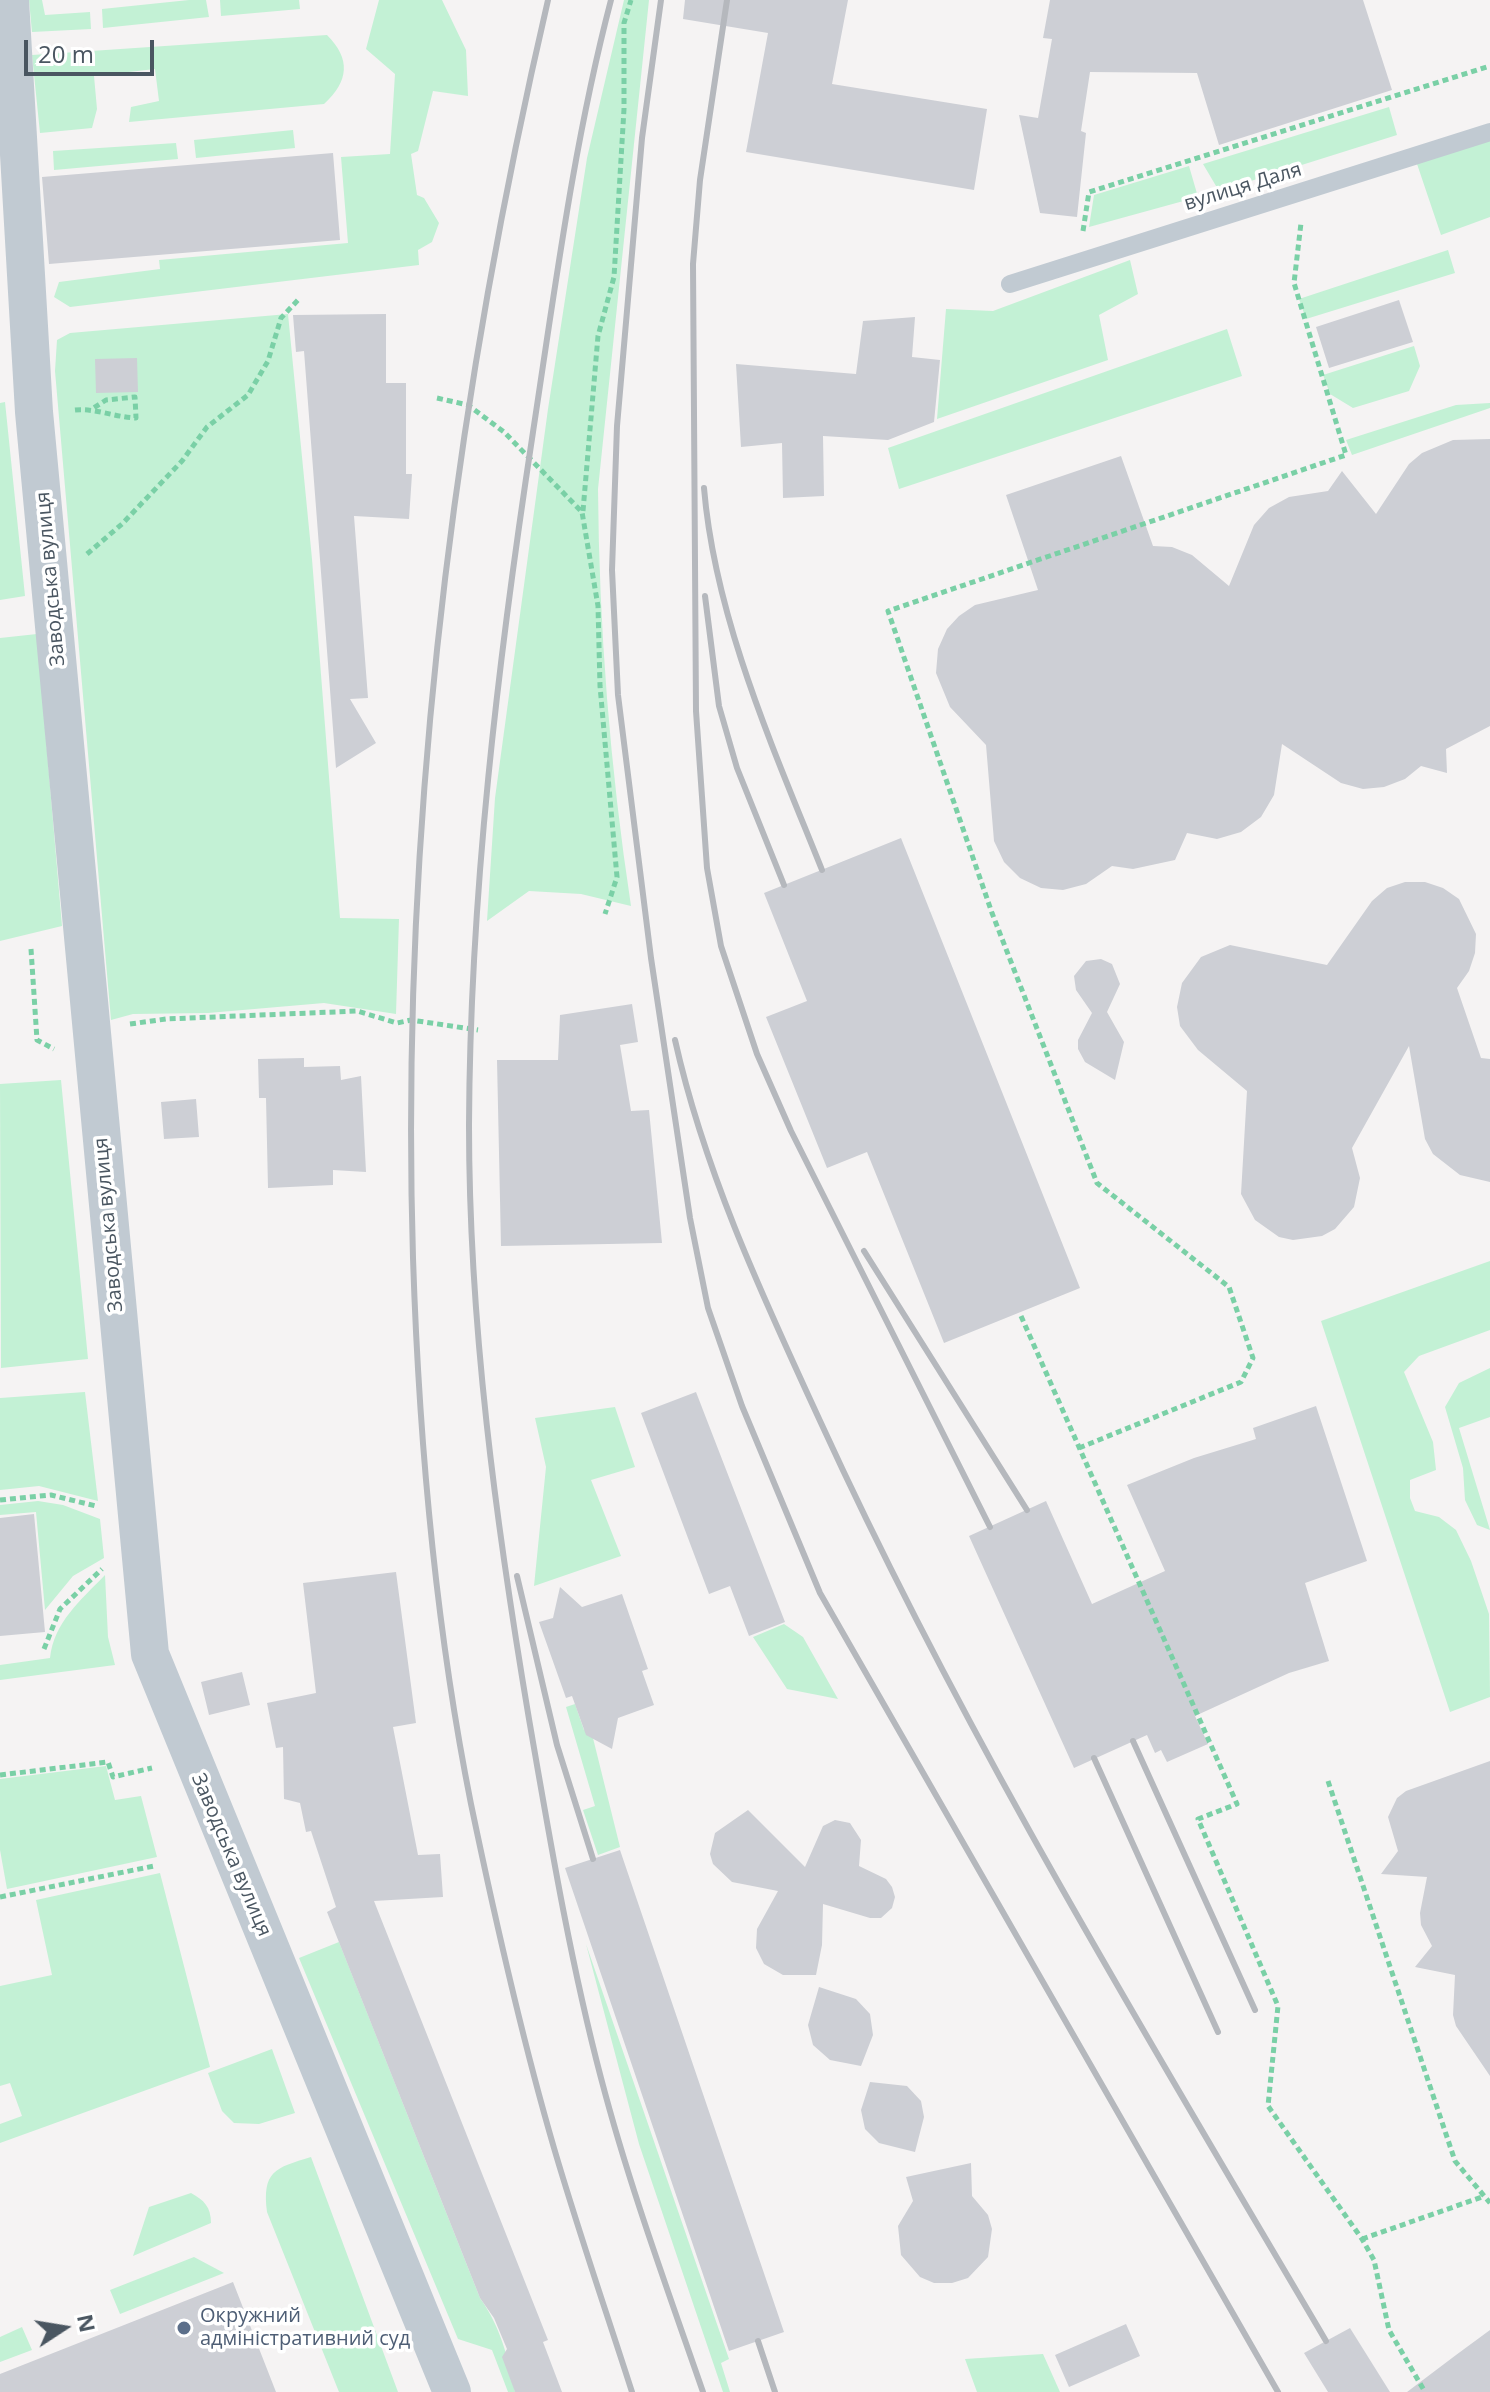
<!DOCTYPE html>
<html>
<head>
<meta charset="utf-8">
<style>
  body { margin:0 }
  #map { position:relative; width:1490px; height:2392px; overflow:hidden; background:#f5f3f3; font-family:"Open Sans",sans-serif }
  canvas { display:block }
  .north { position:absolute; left:24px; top:2288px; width:80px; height:80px; -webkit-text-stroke:6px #fff; paint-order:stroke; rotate:78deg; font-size:22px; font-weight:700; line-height:32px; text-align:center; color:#4a5661 }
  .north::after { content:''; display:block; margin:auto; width:28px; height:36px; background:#4a5661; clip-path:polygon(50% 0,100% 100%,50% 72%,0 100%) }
  .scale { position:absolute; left:24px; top:40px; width:130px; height:36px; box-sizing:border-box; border:4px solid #4a5661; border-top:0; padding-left:10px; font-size:24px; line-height:28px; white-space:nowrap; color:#4a5661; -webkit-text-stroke:6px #fff; paint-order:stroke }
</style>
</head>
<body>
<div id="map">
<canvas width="1490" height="2392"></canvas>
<div class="north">N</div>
<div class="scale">20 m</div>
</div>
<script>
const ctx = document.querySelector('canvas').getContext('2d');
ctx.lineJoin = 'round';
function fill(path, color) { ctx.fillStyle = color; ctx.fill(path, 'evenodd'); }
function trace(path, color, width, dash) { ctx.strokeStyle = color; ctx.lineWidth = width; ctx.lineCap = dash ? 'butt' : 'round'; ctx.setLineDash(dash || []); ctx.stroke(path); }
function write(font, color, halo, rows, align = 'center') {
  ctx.font = font + ' "Open Sans",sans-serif'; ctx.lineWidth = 7; ctx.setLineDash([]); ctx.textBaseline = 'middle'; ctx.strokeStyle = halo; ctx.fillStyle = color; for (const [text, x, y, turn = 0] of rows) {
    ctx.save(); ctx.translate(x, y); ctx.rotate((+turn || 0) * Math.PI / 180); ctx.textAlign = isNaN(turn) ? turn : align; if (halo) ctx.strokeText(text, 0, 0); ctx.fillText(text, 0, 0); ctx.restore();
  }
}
fill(new Path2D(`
  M 29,0 L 42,0 L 45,15 L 90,12 L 91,29 L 32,32 Z
  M 189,0 L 206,0 L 209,17 L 103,28 L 102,9 Z
  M 220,0 L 299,0 L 300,9 L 221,16 Z
  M 379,0 L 442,0 L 466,50 L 468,96 L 433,91 L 418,151 L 411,154 L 417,195 L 424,198 L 439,223 L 432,242 L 418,250 L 419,265 L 70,307 L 54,297 L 59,282 L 160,269 L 159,260 L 348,243 L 341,157 L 390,154 L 395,74 L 366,49 Z
  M 624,0 L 649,0 L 598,489 C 599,628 610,768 631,906 L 581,894 L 529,891 L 487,921 L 495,798 L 548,409 L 587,158 Z
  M 327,35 C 351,59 349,81 324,104 L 129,122 L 131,107 L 159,101 L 155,69 L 94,76 L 97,109 L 92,128 L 40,133 L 32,55 Z
  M 1389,107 L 1397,135 L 1219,191 L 1203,164 Z
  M 293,130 L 295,148 L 196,158 L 194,140 Z
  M 1490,136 L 1490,217 L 1441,235 L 1416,161 Z
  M 176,143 L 178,159 L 54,170 L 53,151 Z
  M 1189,166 L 1198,197 L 1089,227 L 1094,195 Z
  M 1448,250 L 1455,273 L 1306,319 L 1299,299 Z
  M 1130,260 L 1138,294 L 1099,315 L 1108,360 L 937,419 L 946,309 L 993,311 Z
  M 288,314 L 312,559 L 340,918 L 399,919 L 396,1014 L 324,1003 L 208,1013 L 133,1014 L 111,1020 L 55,371 L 57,340 L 70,333 Z
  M 1227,329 L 1242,376 L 899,489 L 888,448 Z
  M 1414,346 L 1420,366 L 1409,391 L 1353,408 L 1330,394 L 1323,375 Z
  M 5,402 L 25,596 L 0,600 L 0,403 Z
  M 1490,403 L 1490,408 L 1352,455 L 1346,440 L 1456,405 Z
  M 37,634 L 62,926 L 0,941 L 0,638 Z
  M 61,1080 L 88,1359 L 1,1368 L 0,1084 Z
  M 1490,1261 L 1490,1330 L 1419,1356 L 1404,1372 L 1433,1442 L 1436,1470 L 1410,1480 L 1410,1498 L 1415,1511 L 1439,1517 L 1456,1530 L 1471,1561 L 1489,1614 L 1490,1697 L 1450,1712 L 1321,1321 Z
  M 1490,1368 L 1490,1417 L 1459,1428 L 1490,1530 L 1477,1525 L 1465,1500 L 1463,1468 L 1445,1407 L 1459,1383 Z
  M 85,1392 L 98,1501 L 39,1486 L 0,1490 L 0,1398 Z
  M 615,1407 L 635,1467 L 591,1480 L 621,1556 L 534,1586 L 546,1467 L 535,1418 Z
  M 38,1501 L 63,1505 L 100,1519 L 104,1558 L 73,1576 L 45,1610 L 36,1512 L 0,1515 L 0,1505 Z
  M 105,1575 L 108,1637 L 115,1665 L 0,1680 L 0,1665 L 50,1658 C 54,1622 81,1600 105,1575 Z
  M 784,1624 L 803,1637 L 838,1699 L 787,1689 L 753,1637 Z
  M 575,1704 L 584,1730 L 591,1730 L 620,1847 L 598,1855 L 583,1810 L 595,1806 L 566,1707 Z
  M 106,1766 L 115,1800 L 141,1796 L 157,1857 L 7,1889 L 0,1850 L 0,1779 Z
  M 160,1873 L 210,2067 L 0,2143 L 0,2124 L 22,2116 L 10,2083 L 0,2086 L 0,1986 L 52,1975 L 36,1900 Z
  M 339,1942 L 480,2298 C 501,2328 508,2357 515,2392 L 508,2392 L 492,2350 L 458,2339 L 299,1958 Z
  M 586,1944 L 729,2359 L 721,2363 L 730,2392 L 723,2392 L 639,2144 Z
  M 272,2049 L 295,2113 L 259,2124 L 234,2123 L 222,2111 L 208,2073 Z
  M 311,2157 L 398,2392 L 339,2392 L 267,2212 C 262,2171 275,2168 311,2157 Z
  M 191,2193 C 204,2200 211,2207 211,2223 L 133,2256 L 149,2207 Z
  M 194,2257 L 224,2273 L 120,2314 L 110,2290 Z
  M 22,2327 L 32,2350 L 0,2362 L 0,2337 Z
  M 1043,2354 L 1060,2392 L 977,2392 L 965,2359 Z`), '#c3f1d5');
fill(new Path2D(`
  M 685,0 L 848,0 L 832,84 L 987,109 L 974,190 L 746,152 L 768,33 L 683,19 Z
  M 1050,0 L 1363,0 L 1392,90 L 1219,145 L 1197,73 L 1090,72 L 1081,131 L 1086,133 L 1077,217 L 1040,213 L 1019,115 L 1038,118 L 1052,39 L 1043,38 Z
  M 333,153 L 340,240 L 49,264 L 42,177 Z
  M 1399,300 L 1413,342 L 1329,368 L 1316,327 Z
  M 386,314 L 386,383 L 406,383 L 406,474 L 412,474 L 409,519 L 354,516 L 368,698 L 350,699 L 376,743 L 336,768 L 304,351 L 296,352 L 293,315 Z
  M 915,317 L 912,357 L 940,360 L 934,422 L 888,440 L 823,436 L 824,496 L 783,498 L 782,443 L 741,447 L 736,364 L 856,374 L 863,321 Z
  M 137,358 L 138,392 L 96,393 L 95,359 Z
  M 1490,439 L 1490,726 L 1446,749 L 1447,773 L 1421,766 L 1405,779 L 1384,787 L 1363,789 L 1341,783 L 1282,744 L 1274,795 L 1261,817 L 1241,832 L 1217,839 L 1187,833 L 1175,860 L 1133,869 L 1112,866 L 1086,884 L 1063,890 L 1041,888 L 1020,878 L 1004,862 L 994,841 L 986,745 L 950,707 L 936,673 L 938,649 L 947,629 L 959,616 L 975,605 L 1038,590 L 1006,495 L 1121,456 L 1153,546 L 1172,547 L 1192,555 L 1229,586 L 1254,525 L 1269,508 L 1289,497 L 1328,491 L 1342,471 L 1376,514 L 1409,464 L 1422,453 L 1453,440 Z
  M 901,838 L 1080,1288 L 944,1343 L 867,1152 L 827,1168 L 766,1017 L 807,1001 L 764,893 Z
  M 1405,882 L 1425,882 L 1443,888 L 1459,899 L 1476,934 L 1475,953 L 1469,971 L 1457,988 L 1481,1058 L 1490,1059 L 1490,1182 L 1460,1175 L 1433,1154 L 1425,1139 L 1409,1046 L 1352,1148 L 1360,1178 L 1354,1207 L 1335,1229 L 1322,1236 L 1293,1240 L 1279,1237 L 1255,1220 L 1241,1194 L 1247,1091 L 1198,1050 L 1180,1026 L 1177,1007 L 1182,983 L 1201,957 L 1230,945 L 1327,965 L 1372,901 L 1387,888 Z
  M 1101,959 L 1112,964 L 1120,984 L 1107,1012 L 1124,1042 L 1115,1080 L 1085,1062 L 1078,1049 L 1078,1040 L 1092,1013 L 1076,990 L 1074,976 L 1086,961 Z
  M 632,1004 L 638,1042 L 620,1045 L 631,1111 L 649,1110 L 662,1243 L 501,1246 L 497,1060 L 558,1060 L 560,1015 Z
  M 304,1058 L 304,1067 L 340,1066 L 341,1080 L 361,1076 L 366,1172 L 333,1170 L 333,1185 L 268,1188 L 266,1098 L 259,1098 L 258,1059 Z
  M 196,1099 L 199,1137 L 164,1139 L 161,1102 Z
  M 696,1392 L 785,1622 L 749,1636 L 730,1586 L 709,1594 L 641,1413 Z
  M 1316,1406 L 1367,1561 L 1305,1583 L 1329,1661 L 1289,1673 L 1195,1716 L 1208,1744 L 1167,1762 L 1161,1750 L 1155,1753 L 1147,1735 L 1074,1768 L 969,1536 L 1046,1501 L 1092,1604 L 1165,1571 L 1127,1485 L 1194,1458 L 1256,1439 L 1253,1428 Z
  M 34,1514 L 45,1632 L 0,1636 L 0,1518 Z
  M 396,1572 L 416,1723 L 393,1727 L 418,1855 L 440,1854 L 443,1897 L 374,1901 L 548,2340 L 543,2342 L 562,2392 L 515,2392 L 502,2357 L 507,2349 L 494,2318 L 480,2298 L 327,1912 L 336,1907 L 311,1831 L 306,1832 L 300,1803 L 284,1799 L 283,1747 L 276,1748 L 267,1703 L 316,1693 L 303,1583 Z
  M 560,1587 L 582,1607 L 622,1594 L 648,1669 L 642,1671 L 654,1705 L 618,1718 L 612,1749 L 586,1735 L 572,1696 L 566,1698 L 539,1622 L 553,1618 Z
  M 242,1672 L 250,1705 L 209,1715 L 201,1682 Z
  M 1490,1761 L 1490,2076 L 1456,2026 L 1453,2015 L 1455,1975 L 1415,1967 L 1432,1946 L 1421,1925 L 1420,1913 L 1427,1877 L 1381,1874 L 1398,1851 L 1388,1817 L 1397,1798 L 1406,1791 Z
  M 748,1810 L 805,1867 L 823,1826 L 835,1820 L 850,1823 L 861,1840 L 859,1866 L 886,1879 L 892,1887 L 895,1897 L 892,1908 L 881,1918 L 870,1918 L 823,1904 L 822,1945 L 816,1975 L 783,1975 L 764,1964 L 756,1948 L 757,1929 L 778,1891 L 732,1882 L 713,1864 L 710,1854 L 715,1833 Z
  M 620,1850 L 784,2332 L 729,2351 L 565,1868 Z
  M 819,1987 L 856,1999 L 870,2014 L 873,2035 L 861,2066 L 830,2060 L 813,2045 L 808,2025 Z
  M 870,2082 L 907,2086 L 921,2101 L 924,2117 L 915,2152 L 879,2143 L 865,2129 L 861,2110 Z
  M 971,2163 L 972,2196 L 988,2215 L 992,2229 L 988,2257 L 968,2278 L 952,2283 L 934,2283 L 920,2277 L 901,2255 L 898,2226 L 913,2201 L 906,2177 Z
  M 233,2282 L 276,2392 L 0,2392 L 0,2374 Z
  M 1126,2324 L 1140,2356 L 1069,2387 L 1055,2355 Z
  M 1350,2328 L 1390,2392 L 1328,2392 L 1304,2353 Z
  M 1490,2330 L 1490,2392 L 1407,2392 L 1456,2355 Z`), '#cdcfd5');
trace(new Path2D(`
  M 1083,231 L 1089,192 L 1490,66
  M 437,398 L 468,405 L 504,432 L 582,512 L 598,606 L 600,686 L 617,877 L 605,914
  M 75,410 C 95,408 114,417 136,418 L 135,397 L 106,400 L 92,409
  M 583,511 L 598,336 L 614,277 L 624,109 L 624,23 L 631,0
  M 87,554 L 122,524 L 182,461 L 207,427 L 248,395 L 268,361 L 281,318 L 298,300
  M 31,949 L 37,1040 L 54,1049
  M 130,1024 L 166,1019 L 357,1011 L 397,1023 L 411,1020 L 478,1030
  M 1021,1316 L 1237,1804 L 1198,1819 L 1278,2006 L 1268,2106 L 1362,2239 L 1374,2260 L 1389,2330 L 1425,2392
  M 1079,1448 L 1241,1382 L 1253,1358 L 1229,1287 L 1097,1183 L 992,913 L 888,611 L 1346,455 L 1294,283 L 1301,223
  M 0,1500 L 51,1495 L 96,1506
  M 44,1649 L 60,1609 L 102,1569
  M 0,1775 L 108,1762 L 113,1777 L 152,1768
  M 1328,1781 L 1455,2161 L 1490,2203
  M 0,1897 L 154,1866
  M 1362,2239 L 1482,2197`), '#7ad0a6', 5, [6, 4]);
trace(new Path2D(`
  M 1010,284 L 1490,132`), '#c1cad2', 18);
trace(new Path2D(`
  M 10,0 L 34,412 L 150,1654 L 452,2392`), '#c1cad2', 38);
trace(new Path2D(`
  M 548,0 C 452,413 400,834 413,1258 C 419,1441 435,1624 471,1804 C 495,1919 521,2035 554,2148 C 578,2230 606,2311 632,2392
  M 611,0 C 574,141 555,288 533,432 C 498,661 470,894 469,1125 C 469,1325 496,1523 529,1719 C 550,1840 570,1960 601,2078 C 629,2185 667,2288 703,2392
  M 661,0 L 642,138 L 617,426 L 612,570 L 618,695 L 651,958 L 690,1218 L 708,1308 L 742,1406 L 820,1593 L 1278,2392
  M 727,0 L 700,180 L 693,264 L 696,711 L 707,868 L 721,946 L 757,1054 L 791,1131 L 990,1527
  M 704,488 C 715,619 774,750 822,870
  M 705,596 L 719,706 L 737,768 L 784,885
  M 675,1040 C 705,1174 764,1299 821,1423 C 966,1740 1149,2040 1326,2341
  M 864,1251 L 1027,1510
  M 517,1576 L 557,1745 L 593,1859
  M 1133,1741 L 1255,2010
  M 1094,1758 L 1218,2032
  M 758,2341 L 775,2392`), '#b5b8bd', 6);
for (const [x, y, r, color] of [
  [184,2328,8,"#5c6f8a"]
]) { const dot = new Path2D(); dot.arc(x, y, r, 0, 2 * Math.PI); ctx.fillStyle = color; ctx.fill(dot); trace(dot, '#fff', 3); }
write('20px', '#4a5661', '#fff', [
  ["вулиця Даля",1243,187,-17],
  ["Заводська вулиця",51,579,-95],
  ["Заводська вулиця",109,1225,-95],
  ["Заводська вулиця",231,1855,67]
]);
write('20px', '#4e5e75', '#fff', [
  ["Окружний",200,2316],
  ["адміністративний суд",200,2339]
], 'left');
</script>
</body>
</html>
